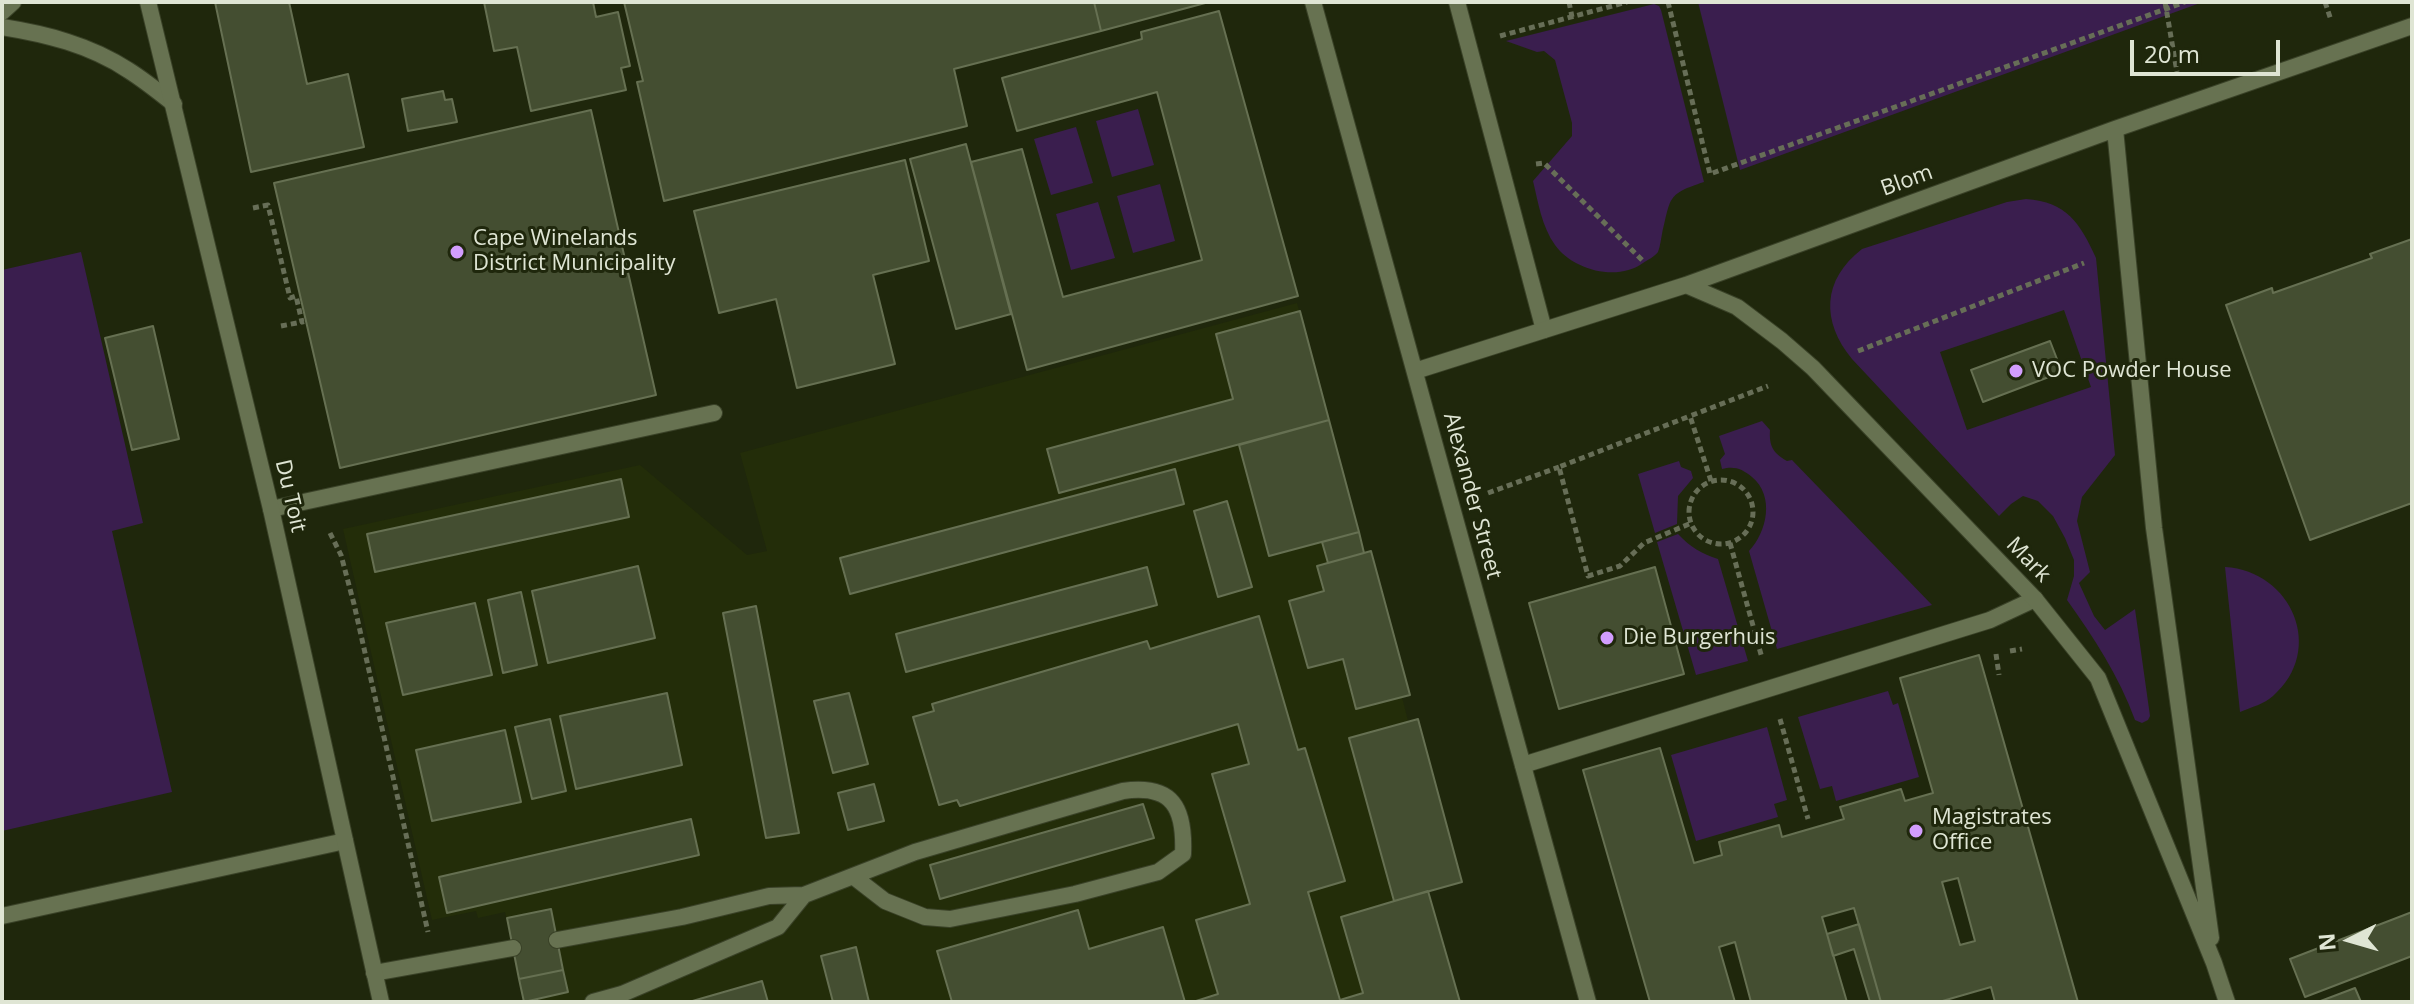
<!DOCTYPE html>
<html>
<head>
<meta charset="utf-8">
<style>
  body { margin:0 }
  #map { position:relative; width:2414px; height:1004px; overflow:hidden; background:#1f270c; font-family:"Open Sans",sans-serif }
  canvas { display:block }
  .frame { position:absolute; inset:0; border:4px solid #dfe5d4; pointer-events:none }
  .north { position:absolute; left:2310px; top:900px; width:80px; height:80px; -webkit-text-stroke:6px #1f270c; paint-order:stroke; rotate:265deg; font-size:22px; font-weight:700; line-height:32px; text-align:center; color:#dfe5d4 }
  .north::after { content:''; display:block; margin:auto; width:28px; height:36px; background:#dfe5d4; clip-path:polygon(50% 0,100% 100%,50% 72%,0 100%) }
  .scale { position:absolute; left:2130px; top:40px; width:150px; height:36px; box-sizing:border-box; border:4px solid #dfe5d4; border-top:0; padding-left:10px; font-size:24px; line-height:28px; white-space:nowrap; color:#dfe5d4; -webkit-text-stroke:6px #1f270c; paint-order:stroke }
</style>
</head>
<body>
<div id="map">
<canvas width="2414" height="1004"></canvas>
<div class="frame"></div>
<div class="north">N</div>
<div class="scale">20 m</div>
</div>
<script>
const ctx = document.querySelector('canvas').getContext('2d');
ctx.lineJoin = 'round';
function fill(path, color) { ctx.fillStyle = color; ctx.fill(path, 'evenodd'); }
function trace(path, color, width, dash) { ctx.strokeStyle = color; ctx.lineWidth = width; ctx.lineCap = dash ? 'butt' : 'round'; ctx.setLineDash(dash || []); ctx.stroke(path); }
function write(font, color, halo, rows, align = 'center') {
  ctx.font = font + ' "Open Sans",sans-serif'; ctx.lineWidth = 6; ctx.setLineDash([]); ctx.textBaseline = 'middle'; ctx.strokeStyle = halo; ctx.fillStyle = color; for (const [text, x, y, turn = 0] of rows) {
    ctx.save(); ctx.translate(x, y); ctx.rotate((+turn || 0) * Math.PI / 180); ctx.textAlign = isNaN(turn) ? turn : align; if (halo) ctx.strokeText(text, 0, 0); ctx.fillText(text, 0, 0); ctx.restore();
  }
}
fill(new Path2D(`
  M 1297,303 L 1364,553 L 1410,695 L 1402,697 L 1408,721 L 1418,719 L 1462,882 L 1428,892 L 1460,1002 L 524,1002 L 505,912 L 478,918 L 476,911 L 432,920 L 343,529 L 640,465 L 747,555 L 767,551 L 740,453 Z`), '#232d09');
fill(new Path2D(`
  M 1698,2 L 2203,2 L 1740,170 Z
  M 1654,4 L 1659,6 L 1661,10 L 1704,182 C 1667,194 1671,197 1662,234 C 1661,239 1660,247 1658,252 C 1655,256 1648,260 1643,263 C 1617,282 1573,270 1555,245 C 1542,227 1538,202 1533,181 L 1572,136 L 1572,123 L 1555,60 L 1544,51 L 1537,52 L 1506,41 Z
  M 1138,109 L 1154,165 L 1112,177 L 1096,121 Z
  M 1076,127 L 1093,183 L 1051,195 L 1034,139 Z
  M 1160,184 L 1175,241 L 1133,253 L 1117,196 Z
  M 2026,199 C 2067,202 2080,223 2096,258 L 2115,455 L 2082,497 L 2077,521 L 2090,572 L 2079,583 L 2094,616 L 2105,630 L 2135,609 L 2150,716 L 2148,720 L 2142,723 L 2135,720 C 2119,676 2094,638 2067,600 L 2074,576 L 2074,560 L 2065,538 L 2053,516 L 2038,501 L 2023,496 L 2011,504 L 1999,516 L 1852,359 C 1821,321 1822,280 1862,249 L 2007,202 ZM 2064,310 L 2091,387 L 1967,430 L 1940,352 Z
  M 1098,202 L 1115,258 L 1071,270 L 1056,214 Z
  M 81,252 L 143,523 L 112,531 L 172,792 L 2,831 L 2,270 Z
  M 1762,421 L 1770,430 C 1769,446 1773,453 1787,461 L 1792,460 L 1932,605 L 1777,649 L 1749,551 C 1767,532 1775,496 1752,477 C 1742,469 1735,466 1722,469 L 1720,460 L 1725,454 L 1719,436 Z
  M 1679,461 L 1681,467 L 1691,471 L 1693,478 L 1678,496 L 1677,524 L 1655,533 L 1638,474 Z
  M 1678,534 C 1690,547 1702,554 1718,559 L 1748,661 L 1696,675 L 1657,542 Z
  M 2225,567 C 2292,571 2326,650 2273,696 C 2264,704 2252,707 2240,712 Z
  M 1888,691 L 1893,705 L 1898,703 L 1919,777 L 1836,801 L 1832,786 L 1820,789 L 1798,717 Z
  M 1767,727 L 1787,800 L 1774,804 L 1778,817 L 1696,841 L 1671,755 Z`), '#3a1e4e');
const building = new Path2D(`
  M 215,2 L 289,2 L 307,84 L 348,74 L 364,147 L 251,172 Z
  M 484,2 L 593,2 L 596,17 L 618,12 L 630,66 L 621,68 L 626,90 L 531,111 L 517,47 L 494,51 Z
  M 624,2 L 1094,2 L 1101,31 L 954,69 L 967,126 L 664,201 L 637,82 L 643,81 Z
  M 1094,2 L 1209,2 L 1101,31 Z
  M 1219,11 L 1298,296 L 1027,370 L 971,162 L 1022,149 L 1063,297 L 1202,260 L 1157,92 L 1017,131 L 1002,78 L 1142,39 L 1141,32 Z
  M 443,91 L 445,100 L 452,99 L 457,122 L 408,131 L 402,99 Z
  M 591,110 L 656,395 L 340,468 L 274,183 Z
  M 966,144 L 1011,314 L 956,329 L 910,159 Z
  M 905,160 L 929,261 L 873,275 L 895,364 L 797,388 L 776,299 L 719,313 L 694,211 Z
  M 2412,239 L 2412,503 L 2310,540 L 2226,305 L 2272,288 L 2273,293 L 2372,258 L 2370,254 Z
  M 1300,311 L 1329,420 L 1059,493 L 1047,449 L 1233,399 L 1216,334 Z
  M 153,326 L 179,439 L 132,450 L 105,338 Z
  M 2050,341 L 2062,372 L 1983,402 L 1971,370 Z
  M 1329,420 L 1359,532 L 1269,556 L 1239,445 Z
  M 1175,469 L 1184,504 L 850,594 L 840,558 Z
  M 621,479 L 629,517 L 375,572 L 367,534 Z
  M 1227,501 L 1252,587 L 1218,597 L 1194,511 Z
  M 1359,532 L 1364,553 L 1328,563 L 1322,542 Z
  M 1371,551 L 1410,695 L 1356,709 L 1343,659 L 1308,668 L 1289,601 L 1324,591 L 1317,566 Z
  M 638,566 L 655,638 L 548,663 L 532,591 Z
  M 1147,567 L 1157,605 L 906,672 L 896,634 Z
  M 1655,567 L 1684,674 L 1559,709 L 1529,603 Z
  M 521,592 L 537,665 L 503,673 L 488,600 Z
  M 475,603 L 492,675 L 403,695 L 386,623 Z
  M 756,606 L 799,833 L 766,838 L 723,613 Z
  M 1259,616 L 1298,750 L 1305,748 L 1345,881 L 1308,892 L 1340,1000 L 1363,993 L 1341,917 L 1428,891 L 1460,1002 L 1193,1002 L 1218,994 L 1196,920 L 1250,904 L 1212,774 L 1249,764 L 1238,724 L 960,806 L 957,800 L 939,805 L 913,717 L 934,711 L 932,704 L 1147,641 L 1150,649 Z
  M 1979,655 L 2078,1002 L 1995,1002 L 1991,987 L 1939,1002 L 1881,1002 L 1854,908 L 1822,917 L 1847,1002 L 1751,1002 L 1735,942 L 1719,947 L 1735,1002 L 1650,1002 L 1583,770 L 1660,748 L 1694,863 L 1722,855 L 1719,842 L 1779,825 L 1782,837 L 1844,819 L 1840,807 L 1901,789 L 1905,801 L 1933,793 L 1900,678 ZM 1958,878 L 1975,941 L 1960,945 L 1942,882 Z
  M 667,693 L 682,765 L 576,789 L 560,716 Z
  M 849,693 L 868,764 L 833,773 L 814,701 Z
  M 550,719 L 566,791 L 532,799 L 515,727 Z
  M 1418,719 L 1462,882 L 1394,901 L 1349,738 Z
  M 505,730 L 521,802 L 432,821 L 416,750 Z
  M 874,784 L 884,821 L 848,830 L 838,793 Z
  M 1143,804 L 1154,838 L 940,899 L 930,865 Z
  M 691,819 L 699,855 L 447,913 L 439,877 Z
  M 551,909 L 563,970 L 519,979 L 507,918 Z
  M 1078,910 L 1089,949 L 1163,927 L 1185,1002 L 952,1002 L 937,951 Z
  M 2412,912 L 2412,956 L 2305,997 L 2290,959 Z
  M 1859,924 L 1881,1002 L 1870,1002 L 1854,949 L 1833,956 L 1827,934 Z
  M 856,947 L 869,1002 L 833,1002 L 821,956 Z
  M 563,970 L 568,992 L 524,1002 L 519,979 Z
  M 762,981 L 768,1002 L 689,1002 Z
  M 2355,988 L 2361,1002 L 2318,1002 Z`);
fill(building, '#444e31');
trace(building, '#667052', 2);
const service = new Path2D(`
  M 1457,2 L 1544,330
  M 2,12 L 13,2
  M 2,27 C 46,34 90,45 128,70 C 144,80 159,92 174,104
  M 271,509 L 714,413
  M 1523,765 L 1990,620 L 2035,599
  M 2,916 L 345,841
  M 557,940 L 682,917 L 769,896 L 804,895 L 915,852 L 1123,791 C 1173,784 1185,808 1183,854 L 1158,872 L 1075,894 L 950,919 L 925,917 L 885,901 L 854,877
  M 374,973 L 513,948
  M 593,1002 L 622,994 L 778,927 L 804,895`);
const minor = new Path2D(`
  M 148,2 L 271,509 L 381,1002
  M 1313,2 L 1588,1002
  M 2115,129 L 2154,528 L 2211,938
  M 1686,285 L 1737,307 L 1782,341 L 1813,368 L 2035,599 L 2098,678 L 2214,963 L 2227,1002
  M 1415,371 L 1686,285 L 2115,129 L 2412,26`);
trace(service, '#3a4228', 18);
trace(minor, '#3a4228', 18);
trace(new Path2D(`
  M 1569,2 L 1572,17
  M 1668,2 L 1710,174 L 2185,2
  M 2165,2 L 2177,72
  M 2325,2 L 2331,20
  M 1500,36 L 1627,2
  M 1536,164 L 1544,163 L 1644,262
  M 253,208 L 268,205 L 290,298 L 296,296 L 302,322 L 306,321
  M 281,326 L 302,322
  M 1858,351 L 2084,263
  M1689 512a32 32 0 1 1 64 0a32 32 0 1 1-64 0Z
  M 1711,481 L 1690,416 L 1768,386
  M 1488,493 L 1559,467
  M 1689,524 L 1644,543 L 1620,566 L 1588,576 L 1559,467 L 1690,416
  M 330,533 L 341,555 L 354,604 L 428,932
  M 1730,543 L 1762,658
  M 2010,651 L 2022,649
  M 1996,654 L 1999,675
  M 1780,719 L 1808,819`), '#676e57', 5, [6, 4]);
trace(service, '#677251', 16);
trace(minor, '#677251', 16);
for (const [x, y, r, color] of [
  [457,252,8,"#d29dfd"],
  [2016,371,8,"#d29dfd"],
  [1607,638,8,"#d29dfd"],
  [1916,831,8,"#d29dfd"]
]) { const dot = new Path2D(); dot.arc(x, y, r, 0, 2 * Math.PI); ctx.fillStyle = color; ctx.fill(dot); trace(dot, '#1f270c', 3); }
write('22px', '#dfe5d4', '#1f270c', [
  ["Blom",1907,181,-20],
  ["Du Toit",290,496,77],
  ["Alexander Street",1472,496,75],
  ["Mark",2028,560,46]
]);
write('22px', '#dfe5d4', '#1f270c', [
  ["Cape Winelands",473,239],
  ["District Municipality",473,264],
  ["VOC Powder House",2032,371],
  ["Die Burgerhuis",1623,638],
  ["Magistrates",1932,818],
  ["Office",1932,843]
], 'left');
</script>
</body>
</html>
